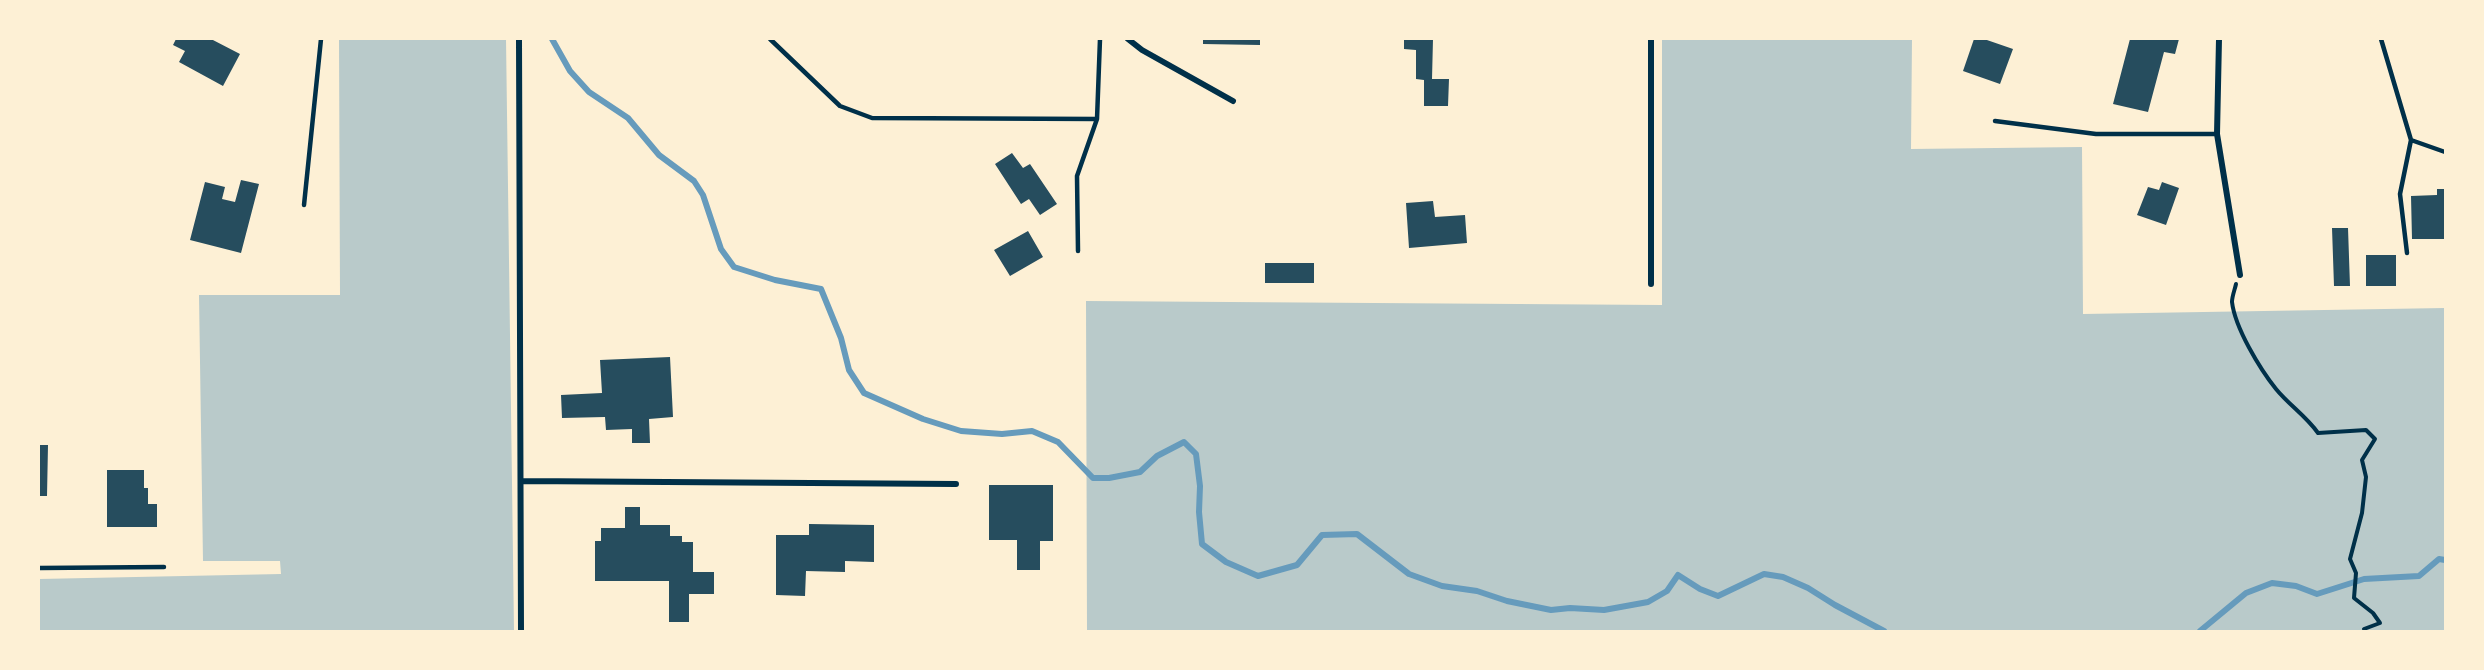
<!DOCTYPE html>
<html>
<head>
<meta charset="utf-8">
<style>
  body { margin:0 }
  #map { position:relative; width:2484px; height:670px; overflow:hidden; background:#fdf0d5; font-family:Roboto,sans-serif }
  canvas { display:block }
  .frame { position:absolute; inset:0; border:40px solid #fdf0d5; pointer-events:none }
</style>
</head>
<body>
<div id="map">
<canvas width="2484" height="670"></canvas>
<div class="frame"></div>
</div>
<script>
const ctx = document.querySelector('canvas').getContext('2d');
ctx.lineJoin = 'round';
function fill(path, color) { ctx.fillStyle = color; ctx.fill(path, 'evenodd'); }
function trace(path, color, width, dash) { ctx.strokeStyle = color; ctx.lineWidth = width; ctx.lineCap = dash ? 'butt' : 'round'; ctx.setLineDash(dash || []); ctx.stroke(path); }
fill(new Path2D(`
  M 339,39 L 506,39 L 514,631 L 39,631 L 39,579 L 281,574 L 280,561 L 203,561 L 199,295 L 340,295 Z
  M 1662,39 L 1912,39 L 1911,149 L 2082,147 L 2083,314 L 2445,308 L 2445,631 L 1087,631 L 1086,301 L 1662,305 Z`), '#b9caca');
trace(new Path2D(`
  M 552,39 L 570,71 L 589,92 L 628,118 L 659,155 L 694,181 L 703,195 L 721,249 L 734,267 L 775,280 L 821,289 L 841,338 L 849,370 L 864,393 L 923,419 L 961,431 L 1002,434 L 1032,431 L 1058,442 L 1093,478 L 1109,478 L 1140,472 L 1157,456 L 1184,442 L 1196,454 L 1200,486 L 1199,512 L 1202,544 L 1226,562 L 1258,576 L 1297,565 L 1322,535 L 1357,534 L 1409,574 L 1442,586 L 1477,591 L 1507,601 L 1551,610 L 1570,608 L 1604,610 L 1648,602 L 1667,591 L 1678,575 L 1700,589 L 1718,596 L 1764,574 L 1783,577 L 1808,588 L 1835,605 L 1884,631
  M 2200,631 L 2246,593 L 2272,583 L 2296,586 L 2317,594 L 2364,579 L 2419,576 L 2439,559 L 2445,560`), '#669bbc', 6);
fill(new Path2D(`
  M 176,39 L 211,39 L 240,54 L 223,86 L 179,62 L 185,51 L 173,45 Z
  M 1203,39 L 1260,39 L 1260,45 L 1203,44 Z
  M 1404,39 L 1433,39 L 1432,79 L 1449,79 L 1448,106 L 1424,106 L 1424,80 L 1416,79 L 1416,50 L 1404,49 Z
  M 1974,39 L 1984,39 L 2013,49 L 2000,84 L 1963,71 Z
  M 2130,39 L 2179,39 L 2175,54 L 2164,52 L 2148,112 L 2113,104 Z
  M 1012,153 L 1023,168 L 1030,164 L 1057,204 L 1040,215 L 1029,199 L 1021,204 L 995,164 Z
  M 241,180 L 259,184 L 241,253 L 190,240 L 205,182 L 225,187 L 222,199 L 235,202 Z
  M 2162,182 L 2179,188 L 2166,225 L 2137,215 L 2148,187 L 2159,190 Z
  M 2437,189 L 2445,189 L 2445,239 L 2412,239 L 2411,196 L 2437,195 Z
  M 1433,201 L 1435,217 L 1465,215 L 1467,243 L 1409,248 L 1406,203 Z
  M 2332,228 L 2348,228 L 2350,286 L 2334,286 Z
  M 1028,231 L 1043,257 L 1010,276 L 994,250 Z
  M 2366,255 L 2396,255 L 2396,286 L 2366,286 Z
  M 1265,263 L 1314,263 L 1314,283 L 1265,283 Z
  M 670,357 L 673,417 L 649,419 L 650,443 L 632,443 L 632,429 L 606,430 L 605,417 L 562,418 L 561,395 L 602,393 L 600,360 Z
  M 39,445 L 48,445 L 47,496 L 39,496 Z
  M 107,470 L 144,470 L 144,488 L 148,488 L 148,504 L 157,504 L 157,527 L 107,527 Z
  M 989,485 L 1053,485 L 1053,541 L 1040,541 L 1040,570 L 1017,570 L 1017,540 L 989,540 Z
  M 625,507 L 640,507 L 640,525 L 670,525 L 670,536 L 682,536 L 682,542 L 693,542 L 693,572 L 714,572 L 714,594 L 689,594 L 689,622 L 669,622 L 669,581 L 595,581 L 595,541 L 601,541 L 601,528 L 625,528 Z
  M 809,524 L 874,525 L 874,562 L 845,561 L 845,572 L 806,571 L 805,596 L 776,595 L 776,535 L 809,535 Z`), '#264d5e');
trace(new Path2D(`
  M 2236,284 C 2235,289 2232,296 2232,302 C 2235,328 2260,369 2276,389 C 2289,405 2306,416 2318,433 L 2366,430 L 2375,439 L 2362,460 L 2366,477 L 2362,513 L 2350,559 L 2356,573 L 2354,598 L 2373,613 L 2380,623 L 2364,629 L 2365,631`), '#003049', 4);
trace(new Path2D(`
  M 770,39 L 840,106 L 872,118 L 1097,119
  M 2381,39 L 2411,140 L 2400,194 L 2407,253
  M 1995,121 L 2096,134 L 2217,134
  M 2411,140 L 2445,152
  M 304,205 L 321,39
  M 1078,251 L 1077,176 L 1097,119 L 1100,39
  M 39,568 L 164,567`), '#003049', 4.5);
trace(new Path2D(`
  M 519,39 L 521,631
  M 1128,39 L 1142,50 L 1233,101
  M 1651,39 L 1651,284
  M 2219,39 L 2217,134 L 2240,275
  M 521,481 L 956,484`), '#003049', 6);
</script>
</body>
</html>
